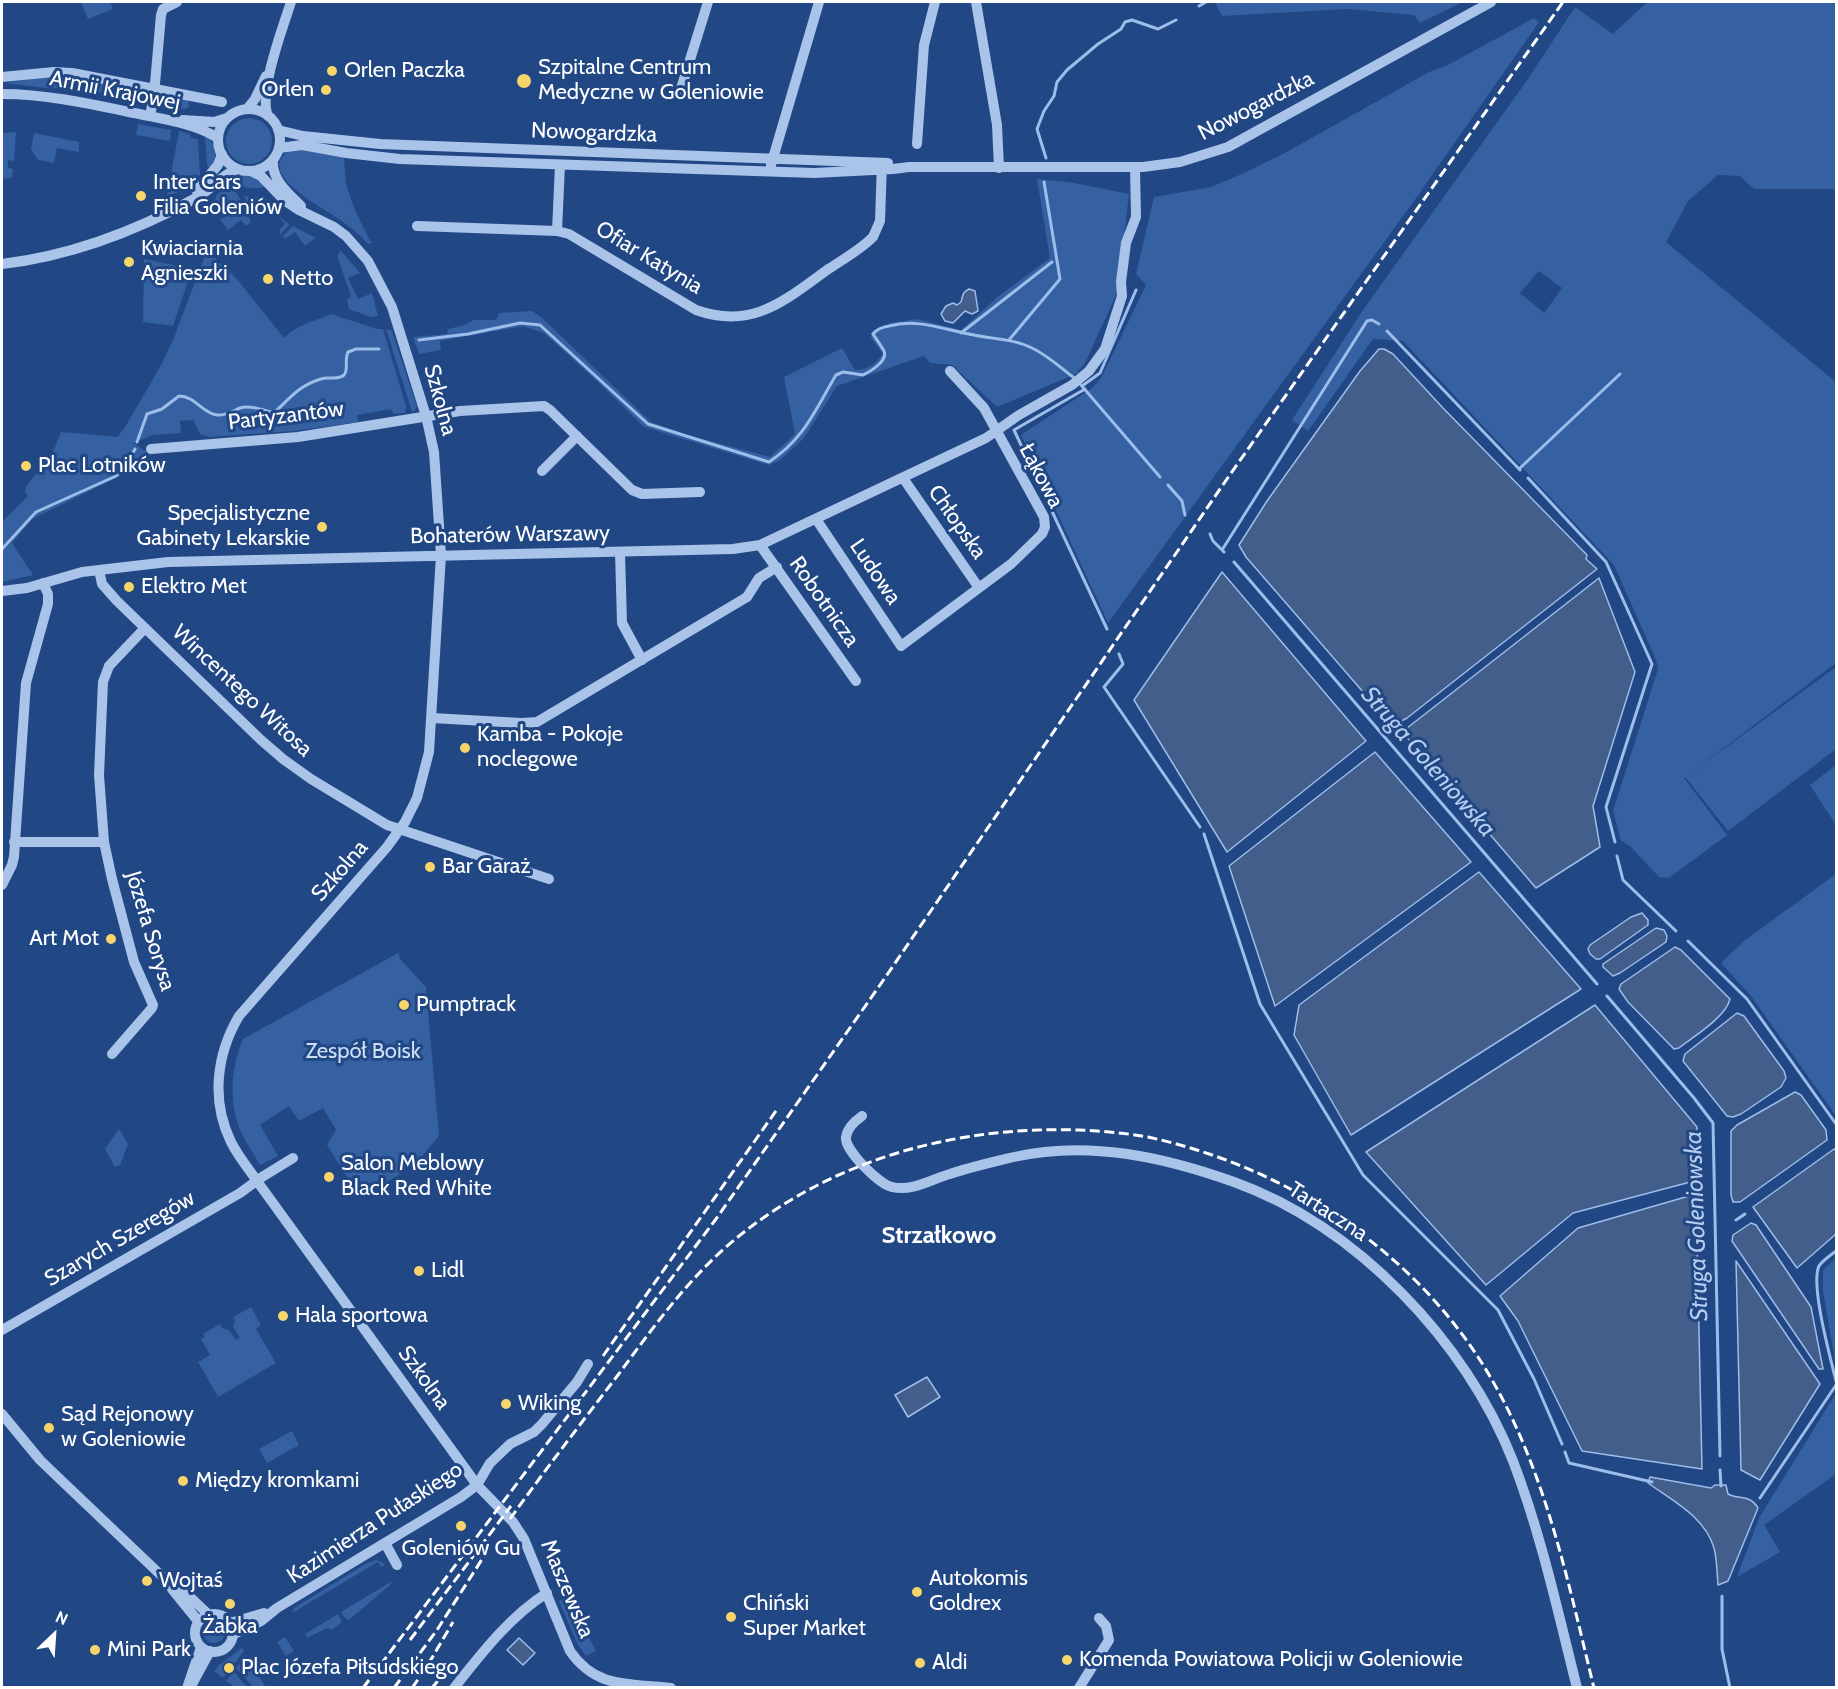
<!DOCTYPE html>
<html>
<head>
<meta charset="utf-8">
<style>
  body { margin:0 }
  #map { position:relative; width:1838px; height:1689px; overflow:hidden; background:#214784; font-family:Cabin,sans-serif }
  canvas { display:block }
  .frame { position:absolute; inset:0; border:3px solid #fff; pointer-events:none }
  .north { position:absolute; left:24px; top:1605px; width:60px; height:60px; -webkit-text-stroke:4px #214784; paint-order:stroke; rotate:25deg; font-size:16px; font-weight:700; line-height:24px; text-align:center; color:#fff }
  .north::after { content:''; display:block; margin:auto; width:21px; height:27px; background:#fff; clip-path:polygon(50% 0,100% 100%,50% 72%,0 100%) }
</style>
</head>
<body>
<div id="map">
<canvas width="1838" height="1689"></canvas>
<div class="frame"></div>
<div class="north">N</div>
</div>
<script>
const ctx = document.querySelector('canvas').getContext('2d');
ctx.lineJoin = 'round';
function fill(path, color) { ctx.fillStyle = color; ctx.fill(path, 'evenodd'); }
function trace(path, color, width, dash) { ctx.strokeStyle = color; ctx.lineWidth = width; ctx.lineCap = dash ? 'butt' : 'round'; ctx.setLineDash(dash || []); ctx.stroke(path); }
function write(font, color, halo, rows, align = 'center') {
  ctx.font = font + ' Cabin,sans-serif'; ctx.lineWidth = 6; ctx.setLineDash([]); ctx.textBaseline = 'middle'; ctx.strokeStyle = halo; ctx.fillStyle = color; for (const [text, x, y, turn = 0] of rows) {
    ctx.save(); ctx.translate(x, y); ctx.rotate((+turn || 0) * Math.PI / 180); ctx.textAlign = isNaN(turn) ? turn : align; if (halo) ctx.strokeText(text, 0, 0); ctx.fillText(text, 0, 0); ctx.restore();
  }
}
fill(new Path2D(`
  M 81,2 L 110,2 L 113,9 L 88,19 Z
  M 1215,2 L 1463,2 L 1420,23 L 1414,15 L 1349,9 L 1222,16 Z
  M 1647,2 L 1836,2 L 1836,189 L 1754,189 L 1740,176 L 1718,175 L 1688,201 L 1666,242 L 1836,382 L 1836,663 L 1692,772 L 1836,667 L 1836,749 L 1728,831 L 1686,778 L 1684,778 L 1727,835 L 1669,878 L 1659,877 L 1630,846 L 1621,841 L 1613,811 L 1658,669 L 1656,660 L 1614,565 L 1403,341 L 1373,339 L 1308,431 L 1292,420 L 1363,310 L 1528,79 L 1575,7 L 1613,34 ZM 1539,271 L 1562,288 L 1544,313 L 1520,293 Z
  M 1534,18 L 1539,22 L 1414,201 L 1108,623 L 1021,435 L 1092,388 L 1101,378 L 1146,285 L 1136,274 L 1154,197 L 1211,187 L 1244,173 L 1283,154 L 1429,72 L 1446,66 Z
  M 57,75 L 188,100 L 189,107 L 185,109 L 130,101 L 111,95 L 84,89 L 46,88 L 5,83 Z
  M226 141a23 23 0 1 1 46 0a23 23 0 1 1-46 0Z
  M 138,124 L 171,130 L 170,141 L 136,135 Z
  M 179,131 L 190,134 L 191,138 L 198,139 L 200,175 L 182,191 L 167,196 Z
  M 16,132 L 14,161 L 8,160 L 8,168 L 13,169 L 12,178 L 2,179 L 2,133 Z
  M 34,133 L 79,142 L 79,152 L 57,148 L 54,163 L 38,160 L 31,149 Z
  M 205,134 C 217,145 218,155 211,170 L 207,165 Z
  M 296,149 L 344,158 L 346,184 L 355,210 L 370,241 L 374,243 L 368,244 C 359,234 350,227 339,219 C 325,209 269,181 281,159 C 284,153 289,151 296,149 Z
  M 245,174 L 255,178 L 266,186 C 250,193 239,183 223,182 L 233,175 Z
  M 1037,179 L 1069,182 L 1129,194 L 1118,291 L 1085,363 L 1076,374 L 997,407 L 952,365 L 930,363 L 924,356 L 837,386 L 804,438 L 779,461 L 769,465 L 644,427 L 597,381 L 544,333 L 523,326 L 440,341 L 441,350 L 419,354 L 413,337 L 447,334 L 448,329 L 465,325 L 474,320 L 496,320 L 499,313 L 532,311 L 541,317 L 651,422 L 688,435 L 770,457 L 795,434 L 784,377 L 842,348 L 855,370 C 868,370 875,364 883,354 L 871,338 L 872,331 L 891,323 L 917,319 L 961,330 L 1000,295 L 1050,258 Z
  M 228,190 L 236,192 L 244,205 L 232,210 L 230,205 L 224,208 L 225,211 L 221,213 L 215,204 L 216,196 L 221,191 Z
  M 244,196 L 254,197 L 264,196 L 283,220 L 290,224 L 280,235 L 280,229 L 285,224 L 265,200 L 250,211 Z
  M 245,209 L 251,222 L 246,226 L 241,220 L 228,230 L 220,219 Z
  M 293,226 L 342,252 L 360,273 L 348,278 L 358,299 L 372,293 L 378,316 L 371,317 L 349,309 L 347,300 L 351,296 L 337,256 L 340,251 L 315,238 L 305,246 L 295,232 L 286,238 L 282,237 Z
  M 207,251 L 237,279 L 284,338 C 296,325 315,321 331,314 L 377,329 L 383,329 L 406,406 L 405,413 L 394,414 L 391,409 L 357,415 L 358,422 L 294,431 L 209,437 L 200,434 L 193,420 L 180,421 L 181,433 L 153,435 L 133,443 L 151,455 L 136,459 L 122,475 L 32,519 L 12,543 L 33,575 L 2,582 L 2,522 L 28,496 L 25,492 L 26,486 L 51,456 L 54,456 L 55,452 L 53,452 L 61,432 L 117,437 L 124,429 L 161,365 L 173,340 Z
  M 144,259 L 192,269 L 173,326 L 143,322 Z
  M 386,329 L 392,331 L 417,407 L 414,411 L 412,412 Z
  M 1836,765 L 1836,825 L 1810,785 Z
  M 1836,874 L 1836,1097 L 1834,1099 L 1836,1102 L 1836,1116 L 1751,996 L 1721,963 L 1744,941 Z
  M 398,953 L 401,960 L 426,987 L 439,1136 L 421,1157 L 397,1176 L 360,1198 L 327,1145 L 336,1130 L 323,1108 L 299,1121 L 289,1106 L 260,1125 L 278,1156 L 260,1165 C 254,1154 246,1143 241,1132 C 228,1103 231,1067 243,1039 Z
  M 119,1129 L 128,1144 L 120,1165 L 115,1167 L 105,1149 Z
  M 1836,1258 L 1836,1366 L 1823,1291 L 1823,1270 Z
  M 251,1307 L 261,1325 L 256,1329 L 276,1363 L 218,1397 L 198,1362 L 210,1355 L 201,1339 L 205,1337 L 203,1334 L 220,1324 L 222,1328 L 229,1330 L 236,1340 L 240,1338 L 233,1327 L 235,1320 L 233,1317 Z
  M 1836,1393 L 1836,1474 L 1764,1525 L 1780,1552 L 1737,1577 L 1759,1518 Z
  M 292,1431 L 299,1445 L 267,1463 L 259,1449 Z
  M 376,1560 L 382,1562 L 385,1565 L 381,1567 L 378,1562 L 292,1613 L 294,1608 L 367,1563 Z
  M 394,1580 L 389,1586 L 349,1620 L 346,1619 L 341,1612 Z
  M 567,1597 L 596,1651 L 586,1656 L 578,1645 L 559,1601 Z
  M 338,1614 L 342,1622 L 332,1630 L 327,1628 L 307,1638 L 305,1634 Z
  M203 1632a11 11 0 1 1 22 0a11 11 0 1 1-22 0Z
  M 285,1637 L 294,1651 L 286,1656 L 277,1642 Z
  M 242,1648 L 244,1651 L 223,1678 L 214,1671 L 219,1665 Z
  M 246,1655 L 265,1686 L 253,1687 L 236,1668 Z
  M 234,1672 L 247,1687 L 235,1687 L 226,1681 Z`), '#3560a2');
const water = new Path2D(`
  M 969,289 L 975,291 L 978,311 L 972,314 L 965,311 L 953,323 L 945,321 L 941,314 L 946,306 L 953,303 L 957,305 L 961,302 C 963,296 962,292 969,289 Z
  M 1379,349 L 1384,349 L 1393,354 L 1443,408 L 1587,555 L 1586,559 L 1597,569 L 1407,718 L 1394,725 L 1390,723 L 1246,557 L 1239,545 L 1267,501 L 1360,371 Z
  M 1222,572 L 1366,741 L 1227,852 L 1134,700 Z
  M 1599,578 L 1635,672 L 1593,806 L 1600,847 L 1536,888 L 1402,732 Z
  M 1375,752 L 1471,862 L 1275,1006 L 1229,866 Z
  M 1479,872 L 1581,989 L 1351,1135 L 1294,1035 L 1299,1005 Z
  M 1642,913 L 1648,920 L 1648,925 L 1600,959 L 1596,959 L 1590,954 L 1588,949 L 1590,945 L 1631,917 Z
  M 1656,928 L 1664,930 L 1667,936 L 1666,942 L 1620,973 L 1613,976 L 1603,967 L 1603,964 Z
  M 1675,947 L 1681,950 L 1730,999 C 1726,1017 1693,1037 1679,1048 L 1674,1049 L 1628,1002 L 1619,989 L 1621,984 Z
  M 1595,1005 L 1697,1127 L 1698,1180 L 1573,1213 L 1486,1285 L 1366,1152 Z
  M 1737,1013 L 1744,1016 L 1784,1071 L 1786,1078 L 1781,1087 L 1741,1114 L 1733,1117 L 1727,1116 L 1683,1061 L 1685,1054 Z
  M 1795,1092 L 1801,1095 L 1826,1130 L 1827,1140 L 1740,1202 L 1733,1202 L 1731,1195 L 1731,1131 L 1737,1125 Z
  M 1834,1149 L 1836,1150 L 1836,1234 L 1797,1268 L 1753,1207 Z
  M 1696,1194 L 1702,1469 L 1582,1451 L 1518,1321 L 1500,1296 L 1578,1228 Z
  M 1751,1223 L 1756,1225 L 1811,1307 L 1823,1369 L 1819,1369 L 1732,1241 L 1733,1235 Z
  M 1736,1261 L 1820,1384 L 1760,1480 L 1741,1470 Z
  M 927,1377 L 940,1397 L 908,1417 L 895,1395 Z
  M 1650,1477 L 1711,1488 L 1715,1485 L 1726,1485 L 1728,1494 C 1739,1500 1750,1494 1758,1508 L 1728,1581 L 1718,1585 C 1717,1573 1717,1559 1714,1548 C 1705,1517 1673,1501 1648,1483 Z
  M 519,1638 L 535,1653 L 523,1665 L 507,1650 Z`);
fill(water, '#435e8b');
trace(water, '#9dbdea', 1.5);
trace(new Path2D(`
  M 1199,6 L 1206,2
  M 1046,158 L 1037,129 L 1044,111 L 1054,96 L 1057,82 L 1067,70 L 1098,44 L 1121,29 L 1125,22 L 1132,20 L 1158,29 L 1176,20
  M 1387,331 L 1520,470
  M 961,333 L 1052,262
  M 419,340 L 468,334 L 520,323 L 540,325 L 648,424 L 769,462 C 805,438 815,410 836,375 L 843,372 L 863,375 C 871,371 888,361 884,351 C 881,345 876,339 873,334 C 877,329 882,327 889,326 C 919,318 944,330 974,335 C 993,339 1014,339 1032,348 C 1047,355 1060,367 1073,377
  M 1009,340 L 1060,279 L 1044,182
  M 1081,385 L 1160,477
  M 1082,386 L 1100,373 L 1136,290
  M 1085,389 L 1014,430 L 1107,629
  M 137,442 L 147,414 L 162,409 L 179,396 C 195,396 202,413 217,415 C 225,416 233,411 240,408 C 250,405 264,410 274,413 C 290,398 298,386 321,379 C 328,376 337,381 344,375 C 349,369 344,360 348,352 L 356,349 L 379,349
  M 1519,469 L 1620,374
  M 1528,478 L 1606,562 L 1652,664 L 1606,807 L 1615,842
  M 1168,485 L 1182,501 L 1185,515
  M 1210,534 L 1213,541 L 1224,552
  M 2,549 L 36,512 L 116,476 L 125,468 L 135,449
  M 1222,550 L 1367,321 L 1372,320 L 1379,324
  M 1234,562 L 1597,984
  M 1119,654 L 1123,664 L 1104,687 L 1200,827
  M 1204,834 L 1260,1004 L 1363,1175 L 1498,1310 L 1534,1379 L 1562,1444
  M 1617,856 L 1623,880 L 1676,931
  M 1688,941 L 1747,999 L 1836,1124
  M 1607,996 L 1694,1098 L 1713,1123 L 1720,1456
  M 1736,1220 L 1745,1214
  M 1836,1251 C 1831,1255 1823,1260 1819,1266 C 1810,1285 1831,1360 1836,1381
  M 1565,1452 L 1569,1463 L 1652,1482
  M 1720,1470 L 1721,1486
  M 1760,1498 L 1836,1385
  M 1722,1596 L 1722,1649 L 1730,1688`), '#9dbdea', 3);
trace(new Path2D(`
  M 976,2 L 997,125 L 999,168
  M 2,77 L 54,72 L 72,73 L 222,102
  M 2,94 C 46,94 91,104 134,113 C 162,119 194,123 218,138
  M 679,95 L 708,2
  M 247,109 L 255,99 L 266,76
  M218 140a31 31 0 1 1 62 0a31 31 0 1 1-62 0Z
  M 150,116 L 154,95 L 161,15 L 163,9 L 177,2
  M 268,116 C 258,93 283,27 291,2
  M 183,120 L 214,122 L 227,118
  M 278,130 L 303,136 L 380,144 L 888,163
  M 917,144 L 924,45 L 935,2
  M 279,148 L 302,145 L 346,153 L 400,159 L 814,173 L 893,169 L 909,167 L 1143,167 L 1180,162 L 1228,147 L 1491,2
  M 273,160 C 271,179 288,193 301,206
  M 771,165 L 819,2
  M 251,171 L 261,176 L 284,200 L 299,210 L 334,227 L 346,236 L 368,261 L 392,307 L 426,416 L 434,452 L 441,555 L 429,752 L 417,798 L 405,822 L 387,847 L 239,1016 C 216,1055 211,1101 231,1142 C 238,1156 248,1168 257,1181 L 477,1485 L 513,1522 L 524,1539 L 570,1651 C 596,1689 629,1683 671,1688
  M 198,197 L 197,190 L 218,165 L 222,154
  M 417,226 L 557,231 L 569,234 L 696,310 C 752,330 784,301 827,270 C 842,260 860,250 873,237 L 880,221 L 882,163
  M 557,231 L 560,165
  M 2,264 C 70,256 136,231 196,198 C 211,190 221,175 237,169
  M 151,449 L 298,437 L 460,411 L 544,406 L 550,410 L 632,490 L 642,494 L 700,492
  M 542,471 L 577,436
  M 903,478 L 979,588
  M 816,519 L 901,646 L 1011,564 L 1042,534 L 1045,527 L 1044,517 L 984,408 L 950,371
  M 760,545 L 856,681
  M 620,552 L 622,623 L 642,660
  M 99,570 L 102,584 L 117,601 L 261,740 L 283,759 L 311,779 L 387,825 L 549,879
  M 2,591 L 27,588 L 82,572 L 168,562 L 733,549 L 760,545 L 986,438 L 1019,415 L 1072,385 L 1089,371 L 1105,349 L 1122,296 L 1121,282 L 1126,243 L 1136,217 L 1135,168
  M 432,718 L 521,723 L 537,722 L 747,597 L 759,578 L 777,567
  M 14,842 L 104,842
  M 2,885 L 12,865 L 14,857 L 26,683 L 48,604 L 48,594 L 43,583
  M 112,1054 L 152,1008 L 153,1005 L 134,962 L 112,879 L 104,842 L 99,775 L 103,682 L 109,666 L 145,628
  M 862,1116 C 855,1121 847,1128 846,1137 C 844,1150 880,1185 892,1187 C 912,1192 932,1179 950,1174 C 971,1167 993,1162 1014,1157 C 1088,1140 1164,1157 1234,1182 C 1356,1226 1466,1341 1513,1461 C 1541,1534 1558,1612 1577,1688
  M 2,1330 L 240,1193 L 262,1177 L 293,1158
  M 2,1414 L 40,1460 L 63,1482 L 166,1580 L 188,1595 L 208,1614
  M 385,1543 L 397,1565
  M 172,1589 L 198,1621
  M195 1633a19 19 0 1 1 38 0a19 19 0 1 1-38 0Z
  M 230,1623 L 264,1613
  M 232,1635 L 261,1621 L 277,1608 L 461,1497 L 477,1485 L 490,1463 L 510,1444 L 534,1432 L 542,1424 L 577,1382 L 588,1364
  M 187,1688 L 201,1647
  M 190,1688 L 210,1651
  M 454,1688 C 481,1654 510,1616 547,1593
  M 1079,1688 L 1109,1640 L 1106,1626 L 1099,1618`), '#a9c3e9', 10);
trace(new Path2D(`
  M 603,1356 L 778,1108
  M 510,1519 C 545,1470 582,1422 618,1375 C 657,1322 695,1269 748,1229 C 842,1157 960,1126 1078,1130 C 1101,1131 1125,1133 1148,1137 C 1281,1166 1403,1243 1478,1357 C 1543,1457 1566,1574 1594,1688
  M 410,1640 L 511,1506
  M 363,1688 L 716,1219 L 880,985 L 1229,476 L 1563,2
  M 394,1688 L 437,1630 L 486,1553
  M 412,1688 L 426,1668 L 453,1622
  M 432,1688 L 452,1663`), '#fff', 3, [10, 4.5]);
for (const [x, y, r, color] of [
  [332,71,6,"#f6d56b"],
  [524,81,8,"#f6d56b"],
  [326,90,6,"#f6d56b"],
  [141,196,6,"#f6d56b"],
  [129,262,6,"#f6d56b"],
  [268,279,6,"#f6d56b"],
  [26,466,6,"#f6d56b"],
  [322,527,6,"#f6d56b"],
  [129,587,6,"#f6d56b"],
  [465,748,6,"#f6d56b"],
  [430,867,6,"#f6d56b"],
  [111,939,6,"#f6d56b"],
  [404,1005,6,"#f6d56b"],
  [329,1177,6,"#f6d56b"],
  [419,1271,6,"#f6d56b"],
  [283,1316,6,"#f6d56b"],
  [506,1404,6,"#f6d56b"],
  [49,1428,6,"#f6d56b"],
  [183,1481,6,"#f6d56b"],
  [461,1526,6,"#f6d56b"],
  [147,1581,6,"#f6d56b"],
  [917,1592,6,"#f6d56b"],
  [230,1604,6,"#f6d56b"],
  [731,1617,6,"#f6d56b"],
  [95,1650,6,"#f6d56b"],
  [1067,1660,6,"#f6d56b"],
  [920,1663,6,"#f6d56b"],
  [229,1668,6,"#f6d56b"]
]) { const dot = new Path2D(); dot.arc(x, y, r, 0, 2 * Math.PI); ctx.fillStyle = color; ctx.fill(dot); trace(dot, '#214784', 2); }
write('22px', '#fff', '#214784', [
  ["Szpitalne Centrum",538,68],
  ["Medyczne w Goleniowie",538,93],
  ["Orlen Paczka",344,71],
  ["Orlen",314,90,"right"],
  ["Inter Cars",153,183],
  ["Filia Goleniów",153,208],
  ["Kwiaciarnia",141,249],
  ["Agnieszki",141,274],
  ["Netto",280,279],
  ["Plac Lotników",38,466],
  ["Specjalistyczne",310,514,"right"],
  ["Gabinety Lekarskie",310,539,"right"],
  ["Elektro Met",141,587],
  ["Kamba - Pokoje",477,735],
  ["noclegowe",477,760],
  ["Bar Garaż",442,867],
  ["Art Mot",99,939,"right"],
  ["Pumptrack",416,1005],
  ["Salon Meblowy",341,1164],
  ["Black Red White",341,1189],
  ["Lidl",431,1271],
  ["Hala sportowa",295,1316],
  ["Wiking",518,1404],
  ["Sąd Rejonowy",61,1415],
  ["w Goleniowie",61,1440],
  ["Między kromkami",195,1481],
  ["Goleniów Gu",461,1549,"center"],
  ["Autokomis",929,1579],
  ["Goldrex",929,1604],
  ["Wojtaś",159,1581],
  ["Chiński",743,1604],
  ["Super Market",743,1629],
  ["Żabka",230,1627,"center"],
  ["Mini Park",107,1650],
  ["Komenda Powiatowa Policji w Goleniowie",1079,1660],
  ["Aldi",932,1663],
  ["Plac Józefa Piłsudskiego",241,1668]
], 'left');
write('22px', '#fff', '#214784', [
  ["Armii Krajowej",115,91,11],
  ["Nowogardzka",1256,106,-27],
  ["Nowogardzka",594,133,2],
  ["Ofiar Katynia",649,258,31],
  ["Szkolna",440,400,75],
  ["Partyzantów",286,416,-7],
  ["Łąkowa",1041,476,62],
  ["Chłopska",957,522,55],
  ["Bohaterów Warszawy",510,535,-1],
  ["Ludowa",875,572,56],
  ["Robotnicza",824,602,55],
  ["Wincentego Witosa",242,691,43],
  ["Szkolna",340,871,-49],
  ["Józefa Sorysa",150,931,73],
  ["Tartaczna",1328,1212,33],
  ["Szarych Szeregów",120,1239,-30],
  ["Szkolna",424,1378,54],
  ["Kazimierza Pułaskiego",375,1523,-33],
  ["Maszewska",567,1589,67]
]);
write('22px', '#cedef7', '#214784', [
  ["Zespół Boisk",363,1052]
]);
write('italic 24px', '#b5cdf0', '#214784', [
  ["Struga Goleniowska",1428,762,49],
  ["Struga Goleniowska",1697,1226,-92]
]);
write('bold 24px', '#fff', '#214784', [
  ["Strzałkowo",939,1236]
]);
</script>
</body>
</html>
